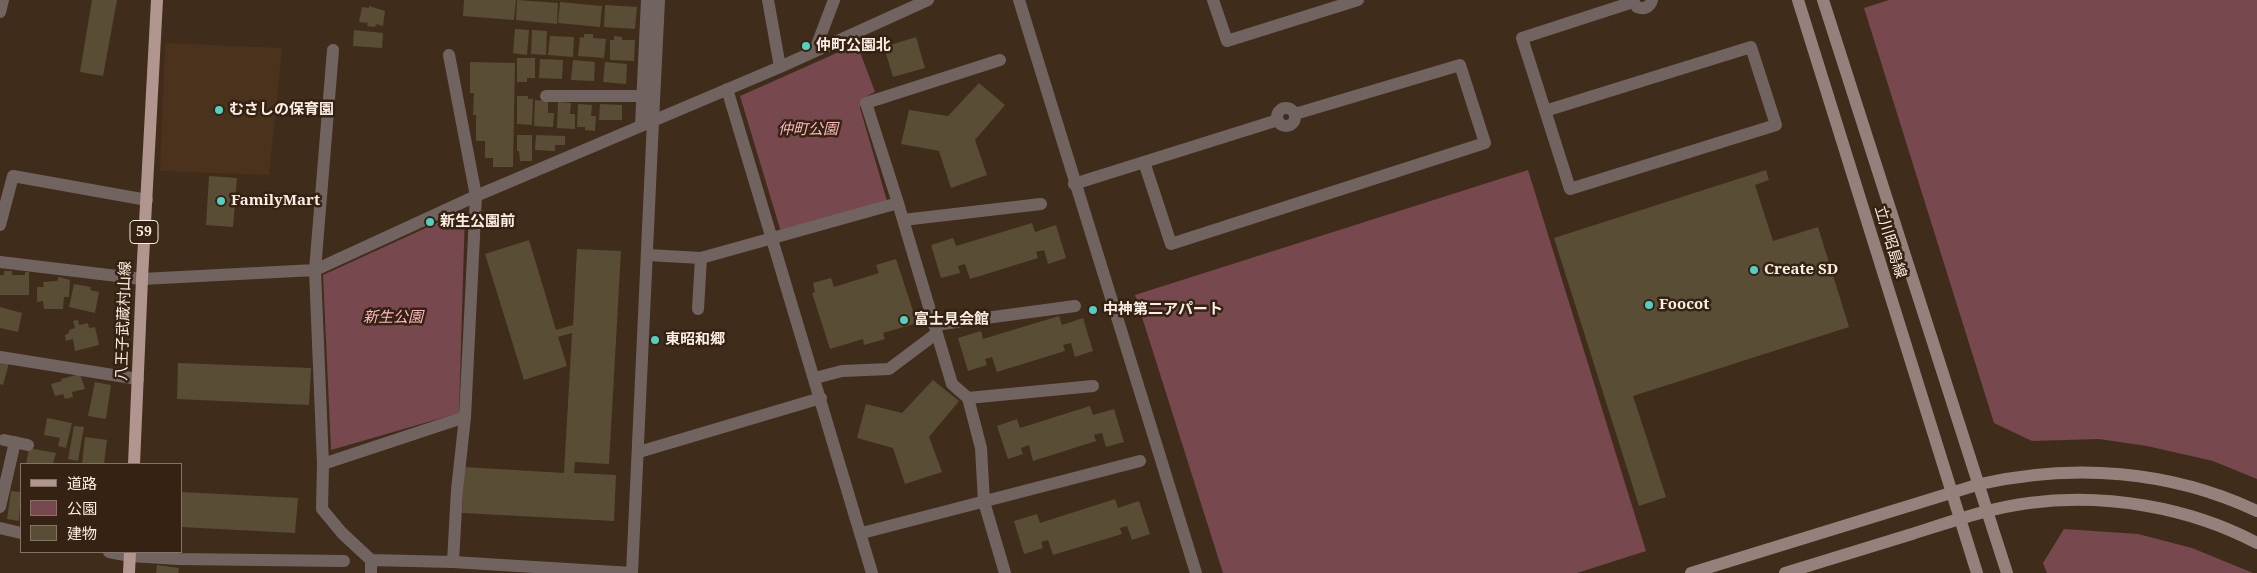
<!DOCTYPE html>
<html>
<head>
<meta charset="utf-8">
<style>
  body { margin:0 }
  #map { position:relative; width:2257px; height:573px; overflow:hidden; background:#402c1b; font-family:"Noto Serif","Noto Sans JP",serif }
  canvas { display:block }
  .legend { position:absolute; left:20px; top:463px; width:162px; height:90px; box-sizing:border-box; background:#352212; border:1px solid #847366; margin:0; padding:6px 9px; list-style:none; font-size:15px; color:#faede3 }
  .legend li { display:flex; align-items:center; gap:10px; height:25px }
  .legend b { width:25px; border:1px solid #847366 }
</style>
</head>
<body>
<div id="map">
<canvas width="2257" height="573"></canvas>
<ul class="legend">
<li><b style="height:6px;background:#b1968f"></b>道路</li>
<li><b style="height:14px;background:#77484e"></b>公園</li>
<li><b style="height:14px;background:#594d35"></b>建物</li>
</ul>
</div>
<script>
const ctx = document.querySelector('canvas').getContext('2d');
ctx.lineJoin = 'round';
function fill(path, color) { ctx.fillStyle = color; ctx.fill(path, 'evenodd'); }
function trace(path, color, width, dash) { ctx.strokeStyle = color; ctx.lineWidth = width; ctx.lineCap = dash ? 'butt' : 'round'; ctx.setLineDash(dash || []); ctx.stroke(path); }
function write(font, color, halo, rows, align = 'center') {
  ctx.font = font + ' "Noto Serif","Noto Sans JP",serif'; ctx.lineWidth = 5; ctx.setLineDash([]); ctx.textBaseline = 'middle'; ctx.strokeStyle = halo; ctx.fillStyle = color; for (const [text, x, y, turn = 0] of rows) {
    ctx.save(); ctx.translate(x, y); ctx.rotate((+turn || 0) * Math.PI / 180); ctx.textAlign = isNaN(turn) ? turn : align; if (halo) ctx.strokeText(text, 0, 0); ctx.fillText(text, 0, 0); ctx.restore();
  }
}
fill(new Path2D(`
  M 165,43 L 282,48 L 269,175 L 160,171 Z`), '#4b321c');
fill(new Path2D(`
  M 1889,0 L 2257,0 L 2257,479 L 2213,461 L 2147,446 L 2099,439 L 2032,441 L 1994,423 L 1864,8 Z
  M 857,44 L 875,92 L 863,98 L 860,108 L 887,201 L 781,232 L 740,96 Z
  M 1528,170 L 1646,551 L 1577,573 L 1223,573 L 1135,295 Z
  M 465,210 L 459,413 L 331,450 L 323,275 Z
  M 2064,529 L 2138,534 L 2192,548 L 2253,573 L 2047,573 L 2043,563 Z`), '#77484e');
fill(new Path2D(`
  M 92,0 L 117,0 L 103,76 L 80,72 Z
  M 464,0 L 516,0 L 514,20 L 463,16 Z
  M 517,0 L 558,3 L 557,24 L 516,20 Z
  M 560,2 L 602,6 L 600,27 L 558,23 Z
  M 605,5 L 637,7 L 635,29 L 604,27 Z
  M 369,6 L 385,11 L 383,26 L 376,24 L 375,27 L 367,26 L 368,23 L 359,22 L 362,7 L 369,8 Z
  M 515,29 L 529,30 L 527,55 L 513,53 Z
  M 354,30 L 383,33 L 382,48 L 353,46 Z
  M 532,30 L 547,31 L 546,55 L 531,54 Z
  M 584,34 L 593,34 L 593,38 L 606,39 L 604,58 L 578,56 L 580,37 L 584,38 Z
  M 550,36 L 574,37 L 573,57 L 548,55 Z
  M 614,36 L 622,37 L 622,40 L 635,40 L 634,61 L 610,60 L 610,40 L 614,40 Z
  M 916,37 L 925,68 L 893,77 L 884,47 Z
  M 517,58 L 535,58 L 535,78 L 527,78 L 527,82 L 517,82 Z
  M 540,59 L 563,60 L 562,79 L 539,78 Z
  M 573,60 L 595,62 L 594,81 L 571,80 Z
  M 470,62 L 515,63 L 513,167 L 493,167 L 493,158 L 485,158 L 485,141 L 476,141 L 476,115 L 473,115 L 474,93 L 470,93 Z
  M 605,62 L 627,64 L 626,84 L 603,82 Z
  M 979,83 L 1005,105 L 975,140 L 987,175 L 951,188 L 939,151 L 901,144 L 909,110 L 948,116 Z
  M 517,96 L 528,96 L 528,99 L 533,99 L 532,125 L 517,124 Z
  M 535,100 L 548,101 L 548,113 L 554,113 L 553,127 L 534,126 Z
  M 558,102 L 571,103 L 570,114 L 575,114 L 575,129 L 557,128 Z
  M 578,104 L 592,105 L 591,116 L 596,116 L 595,131 L 585,130 L 585,127 L 577,127 Z
  M 600,104 L 622,105 L 622,120 L 599,120 Z
  M 517,135 L 532,135 L 532,161 L 520,161 L 519,151 L 517,151 Z
  M 536,135 L 565,136 L 565,145 L 555,145 L 555,151 L 535,150 Z
  M 1766,170 L 1769,180 L 1755,185 L 1773,241 L 1818,227 L 1849,327 L 1633,396 L 1666,497 L 1639,506 L 1554,238 Z
  M 209,176 L 237,178 L 233,227 L 206,225 Z
  M 1032,223 L 1035,232 L 1056,225 L 1066,258 L 1048,264 L 1044,250 L 1036,252 L 1038,258 L 970,279 L 965,264 L 958,266 L 960,273 L 941,278 L 931,245 L 953,238 L 956,246 Z
  M 529,240 L 556,330 L 573,325 L 577,249 L 621,251 L 609,464 L 575,462 L 574,473 L 616,475 L 614,521 L 462,513 L 464,467 L 564,473 L 572,333 L 558,337 L 567,366 L 524,380 L 485,254 Z
  M 896,259 L 917,323 L 883,333 L 885,339 L 864,345 L 863,339 L 830,349 L 812,293 L 815,292 L 813,283 L 831,278 L 834,287 L 879,273 L 876,265 Z
  M 4,271 L 12,271 L 12,275 L 25,275 L 25,272 L 29,272 L 29,295 L 0,295 L 0,275 L 4,275 Z
  M 59,277 L 70,280 L 69,297 L 64,297 L 63,309 L 44,309 L 43,301 L 37,302 L 37,287 L 44,287 L 43,282 L 57,281 Z
  M 74,284 L 91,287 L 90,290 L 99,292 L 95,313 L 69,307 Z
  M 0,307 L 22,313 L 18,332 L 0,328 Z
  M 1059,316 L 1062,325 L 1083,318 L 1093,351 L 1075,357 L 1071,343 L 1063,345 L 1065,351 L 997,372 L 992,357 L 985,359 L 987,365 L 968,371 L 958,338 L 981,331 L 983,339 Z
  M 78,320 L 79,325 L 88,323 L 89,328 L 95,327 L 99,345 L 75,351 L 73,339 L 66,341 L 65,335 L 69,333 L 69,330 L 75,328 L 73,321 Z
  M 0,360 L 9,363 L 3,385 L 0,384 Z
  M 178,363 L 311,368 L 309,405 L 177,399 Z
  M 80,374 L 85,389 L 72,392 L 73,397 L 65,399 L 63,394 L 55,396 L 51,384 L 62,381 L 61,379 Z
  M 933,380 L 959,401 L 929,437 L 942,472 L 905,484 L 893,448 L 857,438 L 866,404 L 902,413 Z
  M 95,382 L 111,385 L 106,419 L 88,416 Z
  M 1090,406 L 1093,415 L 1114,409 L 1124,442 L 1106,447 L 1102,433 L 1094,435 L 1096,441 L 1033,461 L 1029,445 L 1021,448 L 1023,454 L 1008,459 L 997,426 L 1017,419 L 1020,428 Z
  M 47,418 L 72,423 L 66,448 L 58,446 L 60,438 L 44,435 Z
  M 74,426 L 84,427 L 78,461 L 68,459 Z
  M 85,437 L 107,440 L 104,464 L 82,464 Z
  M 29,448 L 56,453 L 53,464 L 26,464 Z
  M 11,491 L 21,492 L 19,521 L 7,519 Z
  M 181,492 L 298,498 L 295,533 L 181,527 Z
  M 1115,499 L 1118,508 L 1139,501 L 1150,534 L 1132,540 L 1127,526 L 1120,528 L 1122,534 L 1053,555 L 1048,540 L 1041,542 L 1043,548 L 1024,554 L 1014,521 L 1037,514 L 1040,523 Z
  M 157,565 L 179,568 L 178,573 L 156,573 Z`), '#594d35');
trace(new Path2D(`
  M 768,0 L 780,67
  M 1213,0 L 1227,41 L 1358,0
  M 1632,0 L 1637,7 C 1644,10 1650,7 1652,0
  M 0,12 L 3,0
  M 333,50 L 315,270 L 323,464 L 322,509 L 342,533 L 371,560
  M 815,50 L 834,0
  M 449,55 L 476,196 L 465,417 L 457,490 L 453,562
  M 1000,60 L 866,103 L 898,203 L 952,384 L 968,398 L 981,448 L 984,502 L 1005,573
  M 727,89 L 872,573
  M 546,96 L 642,96
  M1277 117a9 9 0 1 1 18 0a9 9 0 1 1-18 0Z
  M 1545,111 L 1751,47 L 1776,125 L 1570,189 L 1522,38 L 1633,2
  M 653,121 L 659,0
  M 641,126 L 647,0
  M 1144,162 L 1171,244 L 1485,143 L 1460,65 L 1295,114
  M 1074,184 L 1278,120
  M 903,220 L 1041,204
  M 0,225 L 13,176 L 147,200
  M 648,255 L 701,258 L 898,203
  M 0,262 L 142,279 L 315,270 L 476,196 L 780,67 L 928,0
  M 698,309 L 701,258
  M 934,325 L 1075,306
  M 0,357 L 138,379
  M 815,378 L 842,371 L 889,369 L 937,333
  M 968,398 L 1093,386
  M 4,440 L 28,445
  M 639,452 L 821,398
  M 323,464 L 465,417
  M 0,507 L 15,442
  M 0,528 L 21,533
  M 862,533 L 1140,461
  M 109,552 L 130,556 L 179,559 L 344,561
  M 371,573 L 371,560 L 453,562 L 632,573`), '#716460', 12);
trace(new Path2D(`
  M 1019,0 L 1196,573
  M 632,573 L 653,121`), '#716460', 12);
trace(new Path2D(`
  M 1798,0 L 1977,573
  M 1823,0 L 2007,573
  M 1691,573 L 1980,484 C 2073,463 2170,470 2257,511
  M 1785,573 C 1827,560 1869,547 1912,534 C 1950,522 1989,508 2029,503 C 2105,493 2189,507 2257,543`), '#95807b', 12);
trace(new Path2D(`
  M 134,464 L 142,279 L 157,0
  M 129,573 L 130,552`), '#b1968f', 12);
for (const [x, y, r, color] of [
  [806,46,5,"#57cec2"],
  [219,110,5,"#57cec2"],
  [221,201,5,"#57cec2"],
  [430,222,5,"#57cec2"],
  [1754,270,5,"#57cec2"],
  [1649,305,5,"#57cec2"],
  [1093,310,5,"#57cec2"],
  [904,320,5,"#57cec2"],
  [655,340,5,"#57cec2"]
]) { const dot = new Path2D(); dot.arc(x, y, r, 0, 2 * Math.PI); ctx.fillStyle = color; ctx.fill(dot); trace(dot, '#352212', 2); }
for (const [x, y, w] of [
  [144,232,28]
]) { const box = new Path2D(); box.roundRect(x - w / 2, y - 11.5, w, 23, 4); ctx.fillStyle = '#352212'; ctx.fill(box); trace(box, '#faede3', 1); }
write('bold 14px', '#faede3', null, [
  ["59",144,232]
]);
write('bold 15px', '#faede3', '#352212', [
  ["仲町公園北",816,46],
  ["むさしの保育園",229,110],
  ["FamilyMart",231,201],
  ["新生公園前",440,222],
  ["Create SD",1764,270],
  ["Foocot",1659,305],
  ["中神第二アパート",1103,310],
  ["富士見会館",914,320],
  ["東昭和郷",665,340]
], 'left');
write('italic 15px', '#feb8c1', '#352212', [
  ["仲町公園",808,130],
  ["新生公園",393,318]
]);
write('15px', '#faede3', '#352212', [
  ["立川昭島線",1890,242,73],
  ["八王子武蔵村山線",124,321,-88]
]);
</script>
</body>
</html>
